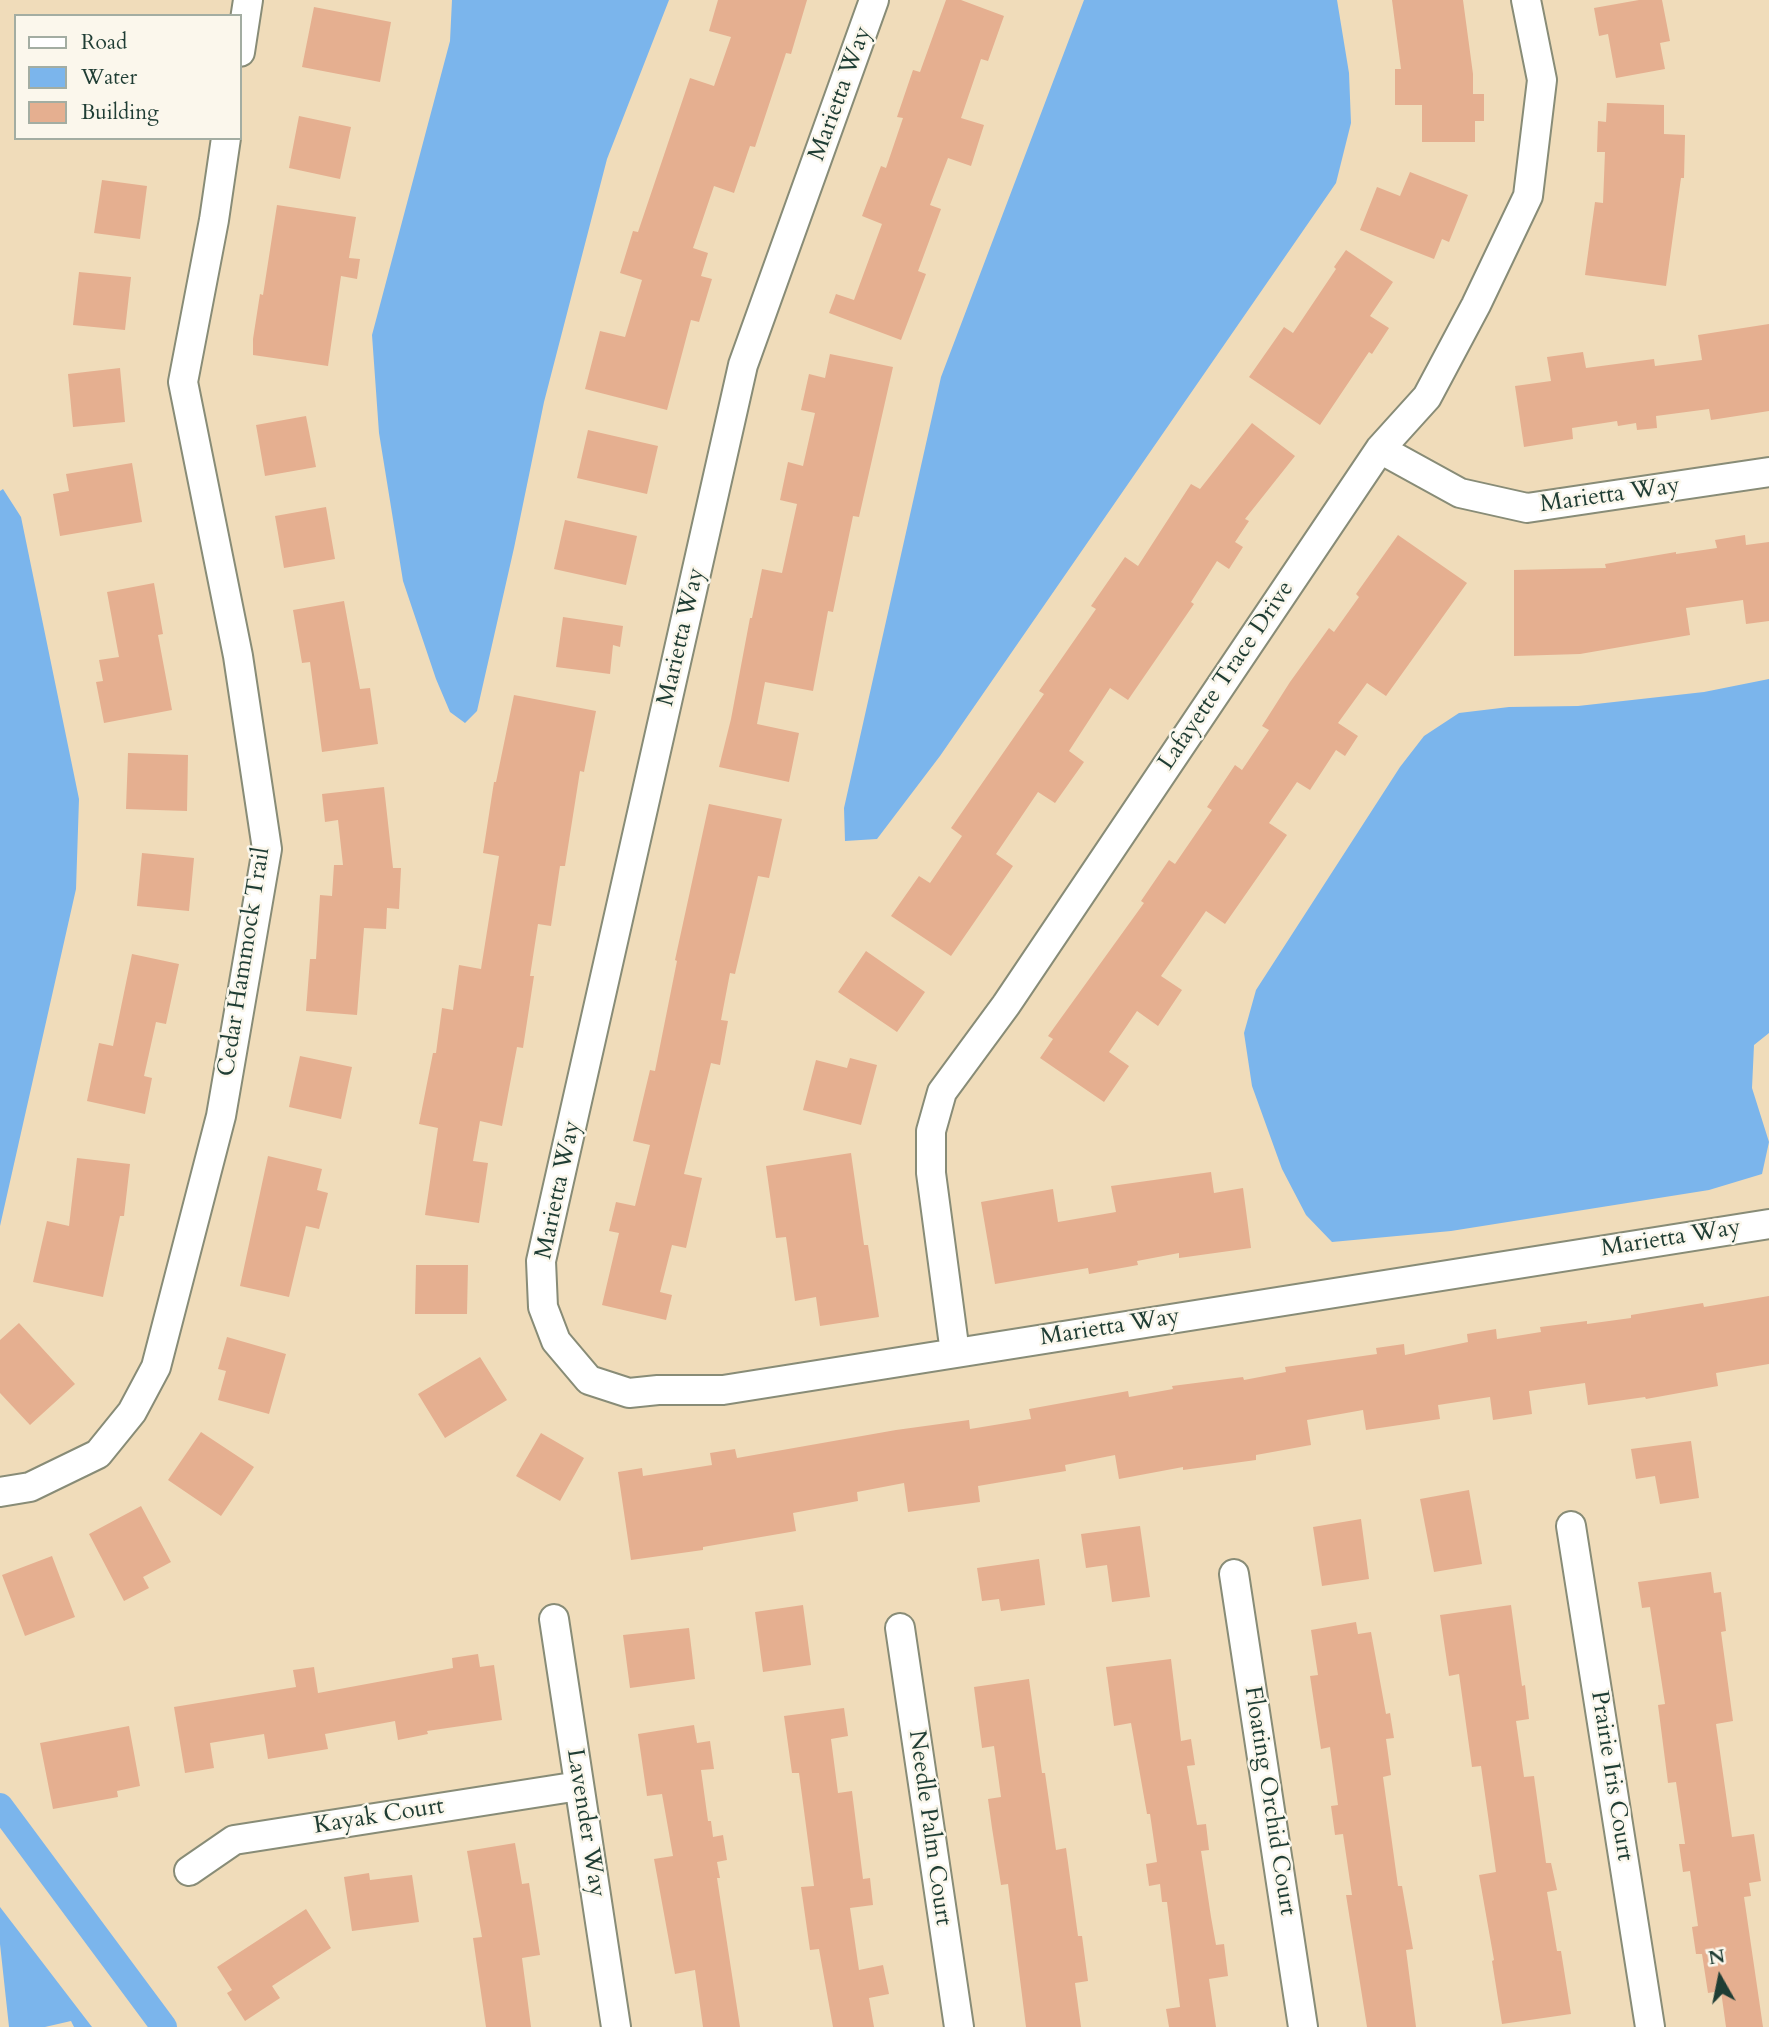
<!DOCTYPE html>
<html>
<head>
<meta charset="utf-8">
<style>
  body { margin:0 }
  #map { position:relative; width:1769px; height:2027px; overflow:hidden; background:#f0dcba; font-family:Cardo,serif }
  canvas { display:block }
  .legend { position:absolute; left:14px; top:14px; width:228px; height:126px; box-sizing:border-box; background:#fbf7ec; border:2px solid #a3ada2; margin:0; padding:9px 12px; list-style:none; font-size:21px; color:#1f3d34 }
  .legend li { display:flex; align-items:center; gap:14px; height:35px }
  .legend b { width:35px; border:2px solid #a3ada2 }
  .north { position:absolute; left:1685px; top:1943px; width:70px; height:70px; -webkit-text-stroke:5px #fbf7ec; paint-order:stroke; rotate:351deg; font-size:19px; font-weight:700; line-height:28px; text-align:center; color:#1f3d34 }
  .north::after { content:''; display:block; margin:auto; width:24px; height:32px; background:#1f3d34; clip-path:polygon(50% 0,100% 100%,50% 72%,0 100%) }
</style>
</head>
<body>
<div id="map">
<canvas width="1769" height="2027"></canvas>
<ul class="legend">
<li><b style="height:9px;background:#fff"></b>Road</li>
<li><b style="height:19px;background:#7bb5ec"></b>Water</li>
<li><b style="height:19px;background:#e5af90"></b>Building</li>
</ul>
<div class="north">N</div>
</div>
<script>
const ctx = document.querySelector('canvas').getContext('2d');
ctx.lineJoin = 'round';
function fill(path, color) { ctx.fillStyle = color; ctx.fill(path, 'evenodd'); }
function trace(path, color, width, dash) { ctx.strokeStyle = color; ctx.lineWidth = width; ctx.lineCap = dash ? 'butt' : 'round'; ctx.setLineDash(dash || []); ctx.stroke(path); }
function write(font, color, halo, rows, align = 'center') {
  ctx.font = font + ' Cardo,serif'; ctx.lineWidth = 5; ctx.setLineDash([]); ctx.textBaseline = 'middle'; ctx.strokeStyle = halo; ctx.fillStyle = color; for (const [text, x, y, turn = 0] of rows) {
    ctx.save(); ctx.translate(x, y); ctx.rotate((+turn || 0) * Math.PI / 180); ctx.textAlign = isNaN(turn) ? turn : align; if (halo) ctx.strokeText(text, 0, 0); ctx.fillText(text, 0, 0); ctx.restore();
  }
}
fill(new Path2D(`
  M 452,0 L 669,0 L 607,159 L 544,402 L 514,548 L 477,711 L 465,723 L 450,712 L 436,679 L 403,581 L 379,433 L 372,335 L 450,41 Z
  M 1084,0 L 1337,0 L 1349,73 L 1351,123 L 1336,183 L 940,756 L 877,839 L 845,841 L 844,808 L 941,377 Z
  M 3,489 L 21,517 L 79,799 L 76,889 L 0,1226 L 0,491 Z
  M 1769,679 L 1769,1033 L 1754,1045 L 1752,1088 L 1769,1142 L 1762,1174 L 1709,1190 L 1451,1231 L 1332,1242 L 1306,1215 L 1282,1169 L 1252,1086 L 1244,1033 L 1256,990 L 1400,767 L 1424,736 L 1459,713 L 1509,707 L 1578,706 L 1704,692 Z
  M 0,1907 L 92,2027 L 74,2027 L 71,2021 L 45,2027 L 9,2027 L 0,1944 Z`), '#7bb5ec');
trace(new Path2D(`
  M 0,1806 L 164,2027`), '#7bb5ec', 26);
fill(new Path2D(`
  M 718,0 L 807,0 L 791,54 L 786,53 L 755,147 L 750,146 L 734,193 L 714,186 L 693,248 L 708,253 L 701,276 L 712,279 L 699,322 L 691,320 L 667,410 L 585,389 L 600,331 L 625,337 L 642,280 L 620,273 L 633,231 L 638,232 L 690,78 L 714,86 L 731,37 L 709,31 Z
  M 946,0 L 961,0 L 1004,16 L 988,61 L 981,59 L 961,118 L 984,125 L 971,166 L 948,158 L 930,205 L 941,209 L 918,271 L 926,274 L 901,340 L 829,313 L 836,294 L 854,300 L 882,224 L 862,216 L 881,166 L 886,168 L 903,118 L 897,117 L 913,70 L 920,72 Z
  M 1392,0 L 1463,0 L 1473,74 L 1473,94 L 1484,94 L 1484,121 L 1475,121 L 1475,142 L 1422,142 L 1422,105 L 1395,105 L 1395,69 L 1401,69 Z
  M 1639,0 L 1662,0 L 1670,41 L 1660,43 L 1665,69 L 1616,78 L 1608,34 L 1599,36 L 1594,8 Z
  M 314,7 L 391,22 L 380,82 L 302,67 Z
  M 1607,103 L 1664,105 L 1664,134 L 1685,135 L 1684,178 L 1681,178 L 1666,286 L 1585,275 L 1595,202 L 1603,203 L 1605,152 L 1597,152 L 1598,121 L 1606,122 Z
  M 299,116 L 351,127 L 340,179 L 289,168 Z
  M 1410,172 L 1468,195 L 1449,242 L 1442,239 L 1434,259 L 1360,230 L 1377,187 L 1400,196 Z
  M 102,180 L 147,186 L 140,239 L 94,233 Z
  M 277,205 L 356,217 L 349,258 L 360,259 L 357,279 L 341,276 L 328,366 L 253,355 L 253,339 L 260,294 L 263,295 Z
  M 1346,250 L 1393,282 L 1370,316 L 1389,328 L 1372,354 L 1369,352 L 1320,425 L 1249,377 L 1284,327 L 1293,333 L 1336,269 L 1334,267 Z
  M 79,272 L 131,277 L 125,330 L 73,325 Z
  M 1769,324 L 1769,411 L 1711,420 L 1709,409 L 1656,416 L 1657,428 L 1637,430 L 1636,423 L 1618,426 L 1617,421 L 1572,428 L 1573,439 L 1524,447 L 1515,386 L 1551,381 L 1547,357 L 1583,352 L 1586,368 L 1654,359 L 1655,366 L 1702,360 L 1698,335 Z
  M 830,354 L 893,367 L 859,517 L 853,516 L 833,612 L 828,611 L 813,691 L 765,682 L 757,724 L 799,733 L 789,782 L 719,767 L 731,719 L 750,618 L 752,618 L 762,569 L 782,573 L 797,504 L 780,500 L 788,462 L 803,466 L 815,413 L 801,410 L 809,374 L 825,378 Z
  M 120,368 L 125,422 L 73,427 L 68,374 Z
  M 306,416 L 316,467 L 265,476 L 256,425 Z
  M 1252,423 L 1295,456 L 1245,519 L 1249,521 L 1235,542 L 1243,547 L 1229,569 L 1217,561 L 1191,602 L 1194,604 L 1128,700 L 1110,688 L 1069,751 L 1084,762 L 1055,803 L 1038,792 L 996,854 L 1013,866 L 951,956 L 891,916 L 919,876 L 930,883 L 962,836 L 951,828 L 1044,694 L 1039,691 L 1096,609 L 1091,606 L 1125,557 L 1138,566 L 1191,484 L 1200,489 Z
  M 588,430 L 658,446 L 647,494 L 577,478 Z
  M 132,463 L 142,522 L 60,536 L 53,494 L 69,491 L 66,474 Z
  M 326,507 L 335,559 L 284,568 L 275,516 Z
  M 565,520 L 637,536 L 626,585 L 554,569 Z
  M 1398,535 L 1467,583 L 1386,696 L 1367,683 L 1338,723 L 1358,736 L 1345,756 L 1336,750 L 1310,790 L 1297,782 L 1269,823 L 1287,835 L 1225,924 L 1206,911 L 1161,976 L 1182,990 L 1158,1026 L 1137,1011 L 1109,1052 L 1129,1066 L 1104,1102 L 1040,1058 L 1053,1039 L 1048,1036 L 1144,903 L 1141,901 L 1169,860 L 1175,864 L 1212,810 L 1207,807 L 1235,765 L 1242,770 L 1269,730 L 1262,726 L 1290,682 L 1329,628 L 1334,632 L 1359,597 L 1356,594 Z
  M 1745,535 L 1746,545 L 1769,542 L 1769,621 L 1746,624 L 1743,600 L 1686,608 L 1690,635 L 1580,654 L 1514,656 L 1514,570 L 1606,568 L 1605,564 L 1676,552 L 1676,554 L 1717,548 L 1715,540 Z
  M 154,583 L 163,634 L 158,635 L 172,710 L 104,723 L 96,682 L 103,681 L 99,660 L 119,657 L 107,592 Z
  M 344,601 L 360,689 L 370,688 L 378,744 L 322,752 L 310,662 L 302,663 L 293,610 Z
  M 563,617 L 623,626 L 620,647 L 613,645 L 610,674 L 556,667 Z
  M 514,695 L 596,711 L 584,772 L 580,771 L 565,866 L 560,866 L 551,926 L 538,924 L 530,976 L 534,976 L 523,1048 L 517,1047 L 502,1126 L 480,1121 L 473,1161 L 488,1163 L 479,1223 L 425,1215 L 438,1128 L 419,1124 L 433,1053 L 436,1053 L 442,1008 L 453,1010 L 459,965 L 481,969 L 499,856 L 483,853 L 494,782 L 496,782 Z
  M 128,753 L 188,755 L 187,811 L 126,809 Z
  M 384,787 L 393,868 L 401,868 L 399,909 L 387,908 L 386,929 L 364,928 L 357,1015 L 306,1011 L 310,959 L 316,959 L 320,895 L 332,896 L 334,865 L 343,865 L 338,820 L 325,822 L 322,794 Z
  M 709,804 L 782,819 L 769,878 L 758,876 L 735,974 L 730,973 L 721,1020 L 728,1021 L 720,1065 L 711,1063 L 684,1174 L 702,1178 L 686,1248 L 672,1245 L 660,1292 L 672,1295 L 666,1320 L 602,1305 L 619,1233 L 609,1231 L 616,1202 L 635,1206 L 650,1145 L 633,1141 L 650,1070 L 655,1071 L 677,961 L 675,960 Z
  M 142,853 L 194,858 L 189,911 L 137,906 Z
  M 866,951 L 925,992 L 897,1032 L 838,992 Z
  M 132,954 L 179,964 L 166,1024 L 156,1022 L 144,1076 L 152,1078 L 145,1114 L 87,1101 L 99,1043 L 113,1046 Z
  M 300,1056 L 352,1067 L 341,1119 L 289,1107 Z
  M 850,1058 L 877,1065 L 861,1125 L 803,1110 L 816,1060 L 847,1068 Z
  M 851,1153 L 864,1245 L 868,1245 L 879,1317 L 820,1326 L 816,1297 L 795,1301 L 786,1237 L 776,1238 L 766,1166 Z
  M 268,1156 L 322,1169 L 317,1190 L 328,1193 L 319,1229 L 306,1226 L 289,1297 L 240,1286 Z
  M 77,1158 L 130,1164 L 124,1216 L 120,1216 L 103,1297 L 33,1282 L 47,1221 L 69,1226 Z
  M 1211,1172 L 1214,1193 L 1243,1188 L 1251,1248 L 1179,1258 L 1179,1253 L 1137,1261 L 1138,1265 L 1089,1274 L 1088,1268 L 995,1284 L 981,1202 L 1053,1189 L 1058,1222 L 1116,1212 L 1111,1186 Z
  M 416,1265 L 468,1265 L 467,1314 L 415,1314 Z
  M 1769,1296 L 1769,1364 L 1716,1373 L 1718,1386 L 1646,1399 L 1645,1397 L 1588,1405 L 1585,1383 L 1529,1391 L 1532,1414 L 1493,1420 L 1490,1397 L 1438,1405 L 1440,1419 L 1366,1430 L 1363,1410 L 1307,1420 L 1311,1445 L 1256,1455 L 1256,1460 L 1183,1470 L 1183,1467 L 1119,1479 L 1115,1455 L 1065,1465 L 1066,1471 L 978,1486 L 980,1502 L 908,1512 L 904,1483 L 857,1492 L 858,1501 L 793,1513 L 796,1531 L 703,1547 L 703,1550 L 631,1560 L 618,1472 L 642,1468 L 643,1476 L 712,1465 L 710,1453 L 735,1449 L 737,1458 L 896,1430 L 969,1420 L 970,1429 L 1031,1419 L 1029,1409 L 1128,1391 L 1129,1397 L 1173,1389 L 1172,1386 L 1243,1377 L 1244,1380 L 1286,1372 L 1285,1367 L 1377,1354 L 1376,1348 L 1404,1344 L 1405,1355 L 1468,1342 L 1467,1334 L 1496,1329 L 1497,1339 L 1541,1332 L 1540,1327 L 1587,1321 L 1587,1324 L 1631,1318 L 1631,1315 L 1703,1303 L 1704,1307 Z
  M 19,1323 L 75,1384 L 30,1425 L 0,1393 L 0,1340 Z
  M 227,1337 L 286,1354 L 269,1414 L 218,1400 L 226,1371 L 218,1369 Z
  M 480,1357 L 507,1400 L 445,1438 L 418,1394 Z
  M 201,1432 L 254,1467 L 221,1516 L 168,1480 Z
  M 541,1433 L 584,1458 L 560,1501 L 516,1476 Z
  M 1691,1441 L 1699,1498 L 1660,1504 L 1655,1476 L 1636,1479 L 1631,1449 Z
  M 1469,1490 L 1482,1564 L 1434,1572 L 1420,1499 Z
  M 141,1506 L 171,1562 L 143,1577 L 149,1588 L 124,1601 L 89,1534 Z
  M 1361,1519 L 1369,1579 L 1322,1586 L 1313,1527 Z
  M 1140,1526 L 1150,1597 L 1112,1602 L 1107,1565 L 1086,1568 L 1081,1534 Z
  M 52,1556 L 75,1617 L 25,1636 L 2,1575 Z
  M 1039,1559 L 1045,1605 L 1001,1611 L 999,1599 L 982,1601 L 977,1568 Z
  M 1711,1572 L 1714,1593 L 1721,1592 L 1726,1631 L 1721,1632 L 1733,1721 L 1716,1724 L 1732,1837 L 1754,1834 L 1761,1881 L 1749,1883 L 1751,1896 L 1744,1897 L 1763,2027 L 1726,2027 L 1721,1991 L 1708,1993 L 1702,1954 L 1696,1954 L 1692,1927 L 1698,1926 L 1690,1871 L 1683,1872 L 1679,1844 L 1685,1844 L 1676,1782 L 1668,1783 L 1658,1705 L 1665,1704 L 1650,1607 L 1642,1608 L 1638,1582 Z
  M 803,1605 L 811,1665 L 763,1672 L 755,1612 Z
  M 1511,1605 L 1522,1686 L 1525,1685 L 1529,1719 L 1516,1721 L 1524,1777 L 1534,1776 L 1546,1863 L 1551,1863 L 1557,1890 L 1547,1892 L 1557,1951 L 1561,1951 L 1571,2014 L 1502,2024 L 1492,1961 L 1494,1960 L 1479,1875 L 1496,1872 L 1481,1766 L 1472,1767 L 1459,1674 L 1449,1676 L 1440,1615 Z
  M 1356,1622 L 1358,1634 L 1371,1632 L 1386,1714 L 1390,1713 L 1394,1738 L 1386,1739 L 1391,1775 L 1383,1777 L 1398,1886 L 1402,1886 L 1413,1949 L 1406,1950 L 1416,2027 L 1367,2027 L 1346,1895 L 1352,1895 L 1343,1834 L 1335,1835 L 1331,1806 L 1338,1805 L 1330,1747 L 1321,1749 L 1310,1676 L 1318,1675 L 1311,1630 Z
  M 689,1628 L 695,1679 L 630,1688 L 623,1635 Z
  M 478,1654 L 480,1667 L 494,1665 L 502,1720 L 427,1731 L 428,1734 L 398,1740 L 395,1721 L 325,1734 L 328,1749 L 268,1759 L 264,1734 L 210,1743 L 214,1768 L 185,1773 L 174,1707 L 296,1687 L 293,1670 L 314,1667 L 318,1693 L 453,1668 L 452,1658 Z
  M 1171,1659 L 1181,1741 L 1191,1739 L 1195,1765 L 1187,1766 L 1197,1825 L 1206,1824 L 1209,1850 L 1201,1851 L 1211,1917 L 1216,1945 L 1224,1944 L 1228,1976 L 1209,1979 L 1216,2027 L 1169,2027 L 1166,2009 L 1180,2007 L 1167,1902 L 1162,1902 L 1160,1884 L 1149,1886 L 1146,1864 L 1157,1862 L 1150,1814 L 1147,1814 L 1131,1723 L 1114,1726 L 1106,1667 Z
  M 1029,1679 L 1042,1773 L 1045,1773 L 1056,1850 L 1066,1848 L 1078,1936 L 1082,1936 L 1088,1981 L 1075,1983 L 1081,2027 L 1026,2027 L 1008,1884 L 1001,1885 L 992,1828 L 988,1799 L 1001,1797 L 994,1746 L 982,1748 L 974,1687 Z
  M 844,1708 L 848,1736 L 831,1739 L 838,1793 L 852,1791 L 863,1879 L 870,1878 L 873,1905 L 850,1908 L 859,1970 L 883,1965 L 889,1994 L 869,1998 L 874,2027 L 833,2027 L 819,1949 L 810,1950 L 801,1887 L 814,1886 L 799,1773 L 792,1773 L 784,1716 Z
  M 694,1725 L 697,1743 L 710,1741 L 714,1769 L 701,1770 L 708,1821 L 711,1821 L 713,1837 L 723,1835 L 727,1860 L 717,1862 L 720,1878 L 717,1878 L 740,2027 L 703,2027 L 695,1970 L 675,1974 L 654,1859 L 673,1856 L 662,1794 L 647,1796 L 638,1734 Z
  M 129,1726 L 140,1786 L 117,1791 L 118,1797 L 53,1809 L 40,1743 Z
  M 515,1843 L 522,1884 L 529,1883 L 540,1955 L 522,1958 L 531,2027 L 486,2027 L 473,1938 L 482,1937 L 467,1851 Z
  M 369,1873 L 370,1880 L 412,1875 L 419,1922 L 352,1931 L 344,1877 Z
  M 306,1909 L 331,1948 L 272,1986 L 280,1998 L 245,2021 L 227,1993 L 232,1990 L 217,1967 Z`), '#e5af90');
const street = new Path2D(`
  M 874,0 L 743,365 L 541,1261 L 543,1307 L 556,1341 L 589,1380 L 629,1393 L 658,1390 L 723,1390 L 1769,1224
  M 240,52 L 248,0
  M 1380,449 L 1460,493 L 1527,508 L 1769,472
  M 955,1353 L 931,1173 L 931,1131 L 942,1092 L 1006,1005 L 1380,449 L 1427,397 L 1476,305 L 1528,196 L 1542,80 L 1526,0
  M 0,1492 L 30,1487 L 98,1454 L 132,1412 L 156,1367 L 221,1116 L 267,849 L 238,656 L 183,382 L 214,220 L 226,138
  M 1571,1526 L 1650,2027
  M 1234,1574 L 1303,2027
  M 554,1619 L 616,2027
  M 900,1628 L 959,2027
  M 189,1871 L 234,1840 L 579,1786`);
trace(street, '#888c77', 32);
trace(street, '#fff', 28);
write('24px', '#1f3d34', '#fbf7ec', [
  ["Marietta Way",841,94,-70],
  ["Marietta Way",1610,496,-8],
  ["Marietta Way",682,637,-77],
  ["Lafayette Trace Drive",1227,676,-56],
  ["Cedar Hammock Trail",245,962,-81],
  ["Marietta Way",559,1190,-78],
  ["Marietta Way",1671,1239,-9],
  ["Marietta Way",1110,1328,-9],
  ["Prairie Iris Court",1611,1776,81],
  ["Floating Orchid Court",1269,1801,81],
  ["Kayak Court",379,1817,-9],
  ["Lavender Way",585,1823,81],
  ["Needle Palm Court",929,1828,82]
]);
</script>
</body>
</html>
